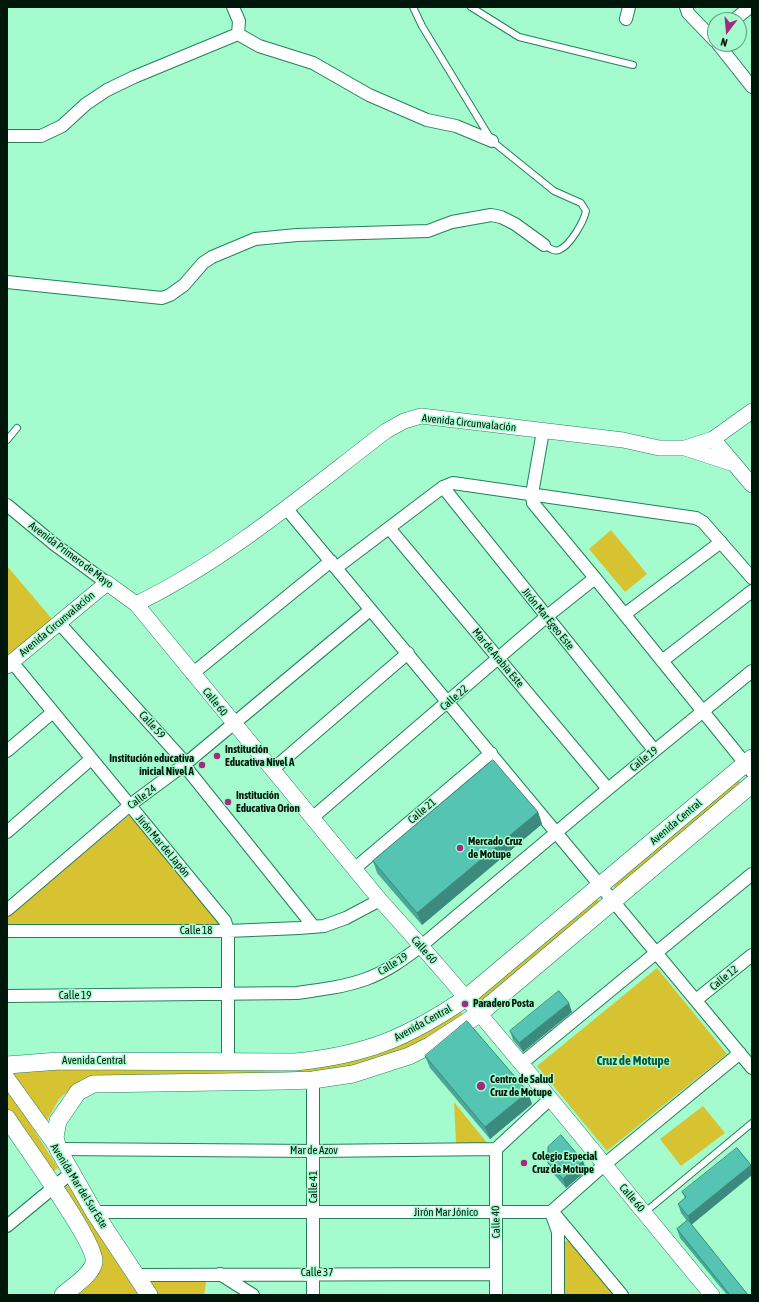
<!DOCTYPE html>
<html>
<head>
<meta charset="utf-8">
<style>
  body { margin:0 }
  #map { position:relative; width:759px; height:1302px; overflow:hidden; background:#a3fbce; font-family:"Asap Condensed",sans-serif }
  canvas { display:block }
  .frame { position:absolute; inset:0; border:8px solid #00160b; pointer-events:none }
  .north { position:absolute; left:707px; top:12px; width:40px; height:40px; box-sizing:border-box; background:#a3fbce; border:1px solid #629f80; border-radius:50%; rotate:196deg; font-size:11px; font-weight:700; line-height:16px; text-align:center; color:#00160b }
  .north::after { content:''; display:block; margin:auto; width:14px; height:18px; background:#a22a81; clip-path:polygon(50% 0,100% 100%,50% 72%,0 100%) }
</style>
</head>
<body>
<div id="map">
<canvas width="759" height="1302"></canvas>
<div class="frame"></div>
<div class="north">N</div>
</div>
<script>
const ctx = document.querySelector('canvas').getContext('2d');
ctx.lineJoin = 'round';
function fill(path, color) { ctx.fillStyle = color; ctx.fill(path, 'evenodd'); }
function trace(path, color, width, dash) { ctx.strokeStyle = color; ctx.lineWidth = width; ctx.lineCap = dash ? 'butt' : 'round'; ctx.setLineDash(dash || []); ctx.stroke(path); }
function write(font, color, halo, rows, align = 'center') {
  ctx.font = font + ' "Asap Condensed",sans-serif'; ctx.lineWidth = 3; ctx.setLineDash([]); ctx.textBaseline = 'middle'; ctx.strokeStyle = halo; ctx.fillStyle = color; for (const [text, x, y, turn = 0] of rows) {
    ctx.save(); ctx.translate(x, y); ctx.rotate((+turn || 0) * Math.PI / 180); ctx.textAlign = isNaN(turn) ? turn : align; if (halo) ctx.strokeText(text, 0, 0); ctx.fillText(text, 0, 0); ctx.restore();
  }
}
fill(new Path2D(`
  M 611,530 L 647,574 L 625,592 L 589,549 Z
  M 7,566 L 52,619 L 7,657 Z
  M 737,777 L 743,786 L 617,891 L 611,882 Z
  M 133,812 L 222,926 L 7,926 L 7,917 Z
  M 595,896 L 602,905 L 483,1005 L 475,995 Z
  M 657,968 L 727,1054 L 607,1151 L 537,1066 Z
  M 457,1007 L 466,1018 L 428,1043 L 363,1068 L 236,1078 L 82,1079 L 59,1099 L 45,1124 L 7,1071 L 11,1068 L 305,1064 Z
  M 7,1087 L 58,1168 L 50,1174 L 7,1109 Z
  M 454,1102 L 488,1144 L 456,1143 Z
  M 703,1106 L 725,1133 L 681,1166 L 660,1139 Z
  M 70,1184 L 140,1295 L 68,1295 L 93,1274 L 60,1191 Z
  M 575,1238 L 622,1295 L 562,1295 L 561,1243 Z
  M 207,1277 L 204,1295 L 152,1295 L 141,1278 Z`), '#d7c332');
const service = new Path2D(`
  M 413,7 L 422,26 L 492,141 L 554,191 L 581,203 L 586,211 C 584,221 570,246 559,250 C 554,252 549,248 544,245
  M 471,7 L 519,37 L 633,65
  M 7,440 L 17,428
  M 644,1213 L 752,1123`);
const minor = new Path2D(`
  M 233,7 L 239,21 L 238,34 L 259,46 L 313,63 L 369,95 L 427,120 L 456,126 L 492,141
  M 686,7 L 688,13 L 715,41
  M 626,19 L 629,7
  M 734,20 L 750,7
  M 718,44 L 752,87
  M 7,136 L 41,136 L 62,126 L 86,104 L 107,90 L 134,77 L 238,34
  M 7,282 L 162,298 L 170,295 L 184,285 L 203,263 L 212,257 L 255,239 L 297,235 L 428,231 L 452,222 L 491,215 L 501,217 L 515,224 L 544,245
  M 543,431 L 532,494 L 533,503 L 595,578 L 752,772
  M 443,487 L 654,750
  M 7,505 L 54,544 L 107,583
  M 286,508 L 752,1068
  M 389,528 L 608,789
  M 336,568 L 443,487 L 453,483 L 696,518 L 703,522 L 752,578
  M 625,614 L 721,542
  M 59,623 L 181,758 L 184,765 L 314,927
  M 662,661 L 752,591
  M 12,662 L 225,921 L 228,931 L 228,1061
  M 192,674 L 331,561
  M 7,751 L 53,712
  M 272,770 L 408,653
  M 312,818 L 546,617 L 595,578
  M 7,832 L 91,759
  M 354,869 L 491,753
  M 7,910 L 130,805 L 184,765 L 370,610
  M 7,931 L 228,931 L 299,928 L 324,926 L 346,918 L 380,900
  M 7,996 L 297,993 C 320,990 344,987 366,979 C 386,972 404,959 421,946 L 608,789 L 752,671
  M 696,1000 L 752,955
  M 522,1063 L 752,874
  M 58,1149 L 314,1151 L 496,1149 L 551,1098
  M 496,1149 L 496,1295
  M 552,1211 L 622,1295
  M 94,1212 L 551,1212 L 604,1165 L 740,1053
  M 552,1215 L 558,1232 L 558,1295
  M 7,1226 L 71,1173
  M 220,1274 L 253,1295
  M 137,1275 L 496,1274
  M 313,1295 L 313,1080`);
const tertiary = new Path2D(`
  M 713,439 L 752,485
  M 685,448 L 734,464
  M 136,604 C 227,560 306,492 386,431 L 404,421 L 421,416 L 623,440 L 659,448 L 685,448 L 713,439 L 752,411
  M 7,666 L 107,583 L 136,604 L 380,900 C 496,1028 602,1163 712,1295
  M 7,1078 L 58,1149`);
const secondary = new Path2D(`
  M 7,1065 L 59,1061 L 295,1062 C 366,1055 407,1038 466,998 L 752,758
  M 7,1118 C 21,1140 97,1243 94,1262 C 92,1275 73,1286 63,1295
  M 149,1295 L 94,1212 L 58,1149 L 55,1137 L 58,1121 L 78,1092 L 93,1084 L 284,1081 L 313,1080 L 353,1074 L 409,1056 L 431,1045 L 479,1014 L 752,784`);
trace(service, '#248059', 8);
trace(minor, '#248059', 14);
trace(tertiary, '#248059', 16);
trace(secondary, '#248059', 18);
trace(service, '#fff', 6);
trace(minor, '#fff', 12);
trace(tertiary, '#fff', 15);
trace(secondary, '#fff', 17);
fill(new Path2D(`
  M 538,812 L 542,824 L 422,925 L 377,873 L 373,861 Z
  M 572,1012 L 523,1052 L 513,1040 L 510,1031 Z
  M 425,1056 L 532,1104 L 490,1139 L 430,1068 Z
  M 548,1163 L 587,1170 L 566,1188 L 551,1171 Z
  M 752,1168 L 752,1175 L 691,1225 L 748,1295 L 727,1295 L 680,1238 L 677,1229 L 687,1221 L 681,1213 L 678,1204 L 685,1198 L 682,1192 Z`), '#49a999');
fill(new Path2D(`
  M 538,812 L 542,824 L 422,925 L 417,913 Z
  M 569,1003 L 572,1012 L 523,1052 L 519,1043 Z
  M 528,1092 L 532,1104 L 490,1139 L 485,1127 Z
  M 583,1161 L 587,1170 L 566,1188 L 563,1179 Z
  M 751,1165 L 752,1168 L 752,1175 L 691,1225 L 688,1216 Z`), '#3c897d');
const building = new Path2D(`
  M 493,760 L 538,812 L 417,913 L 373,861 Z
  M 559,991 L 569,1003 L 519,1043 L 510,1031 Z
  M 467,1021 L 528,1092 L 485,1127 L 425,1056 Z
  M 561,1135 L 583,1161 L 563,1179 L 548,1163 L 548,1147 Z
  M 737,1148 L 751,1165 L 688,1216 L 678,1204 L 686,1197 L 682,1192 Z
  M 688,1220 L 748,1295 L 730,1295 L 677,1229 Z`);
fill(building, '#55c4b2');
trace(building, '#3c897d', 1);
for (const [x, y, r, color] of [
  [217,756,4,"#a22a81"],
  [202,765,4,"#a22a81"],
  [228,802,4,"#a22a81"],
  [460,848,4,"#a22a81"],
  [465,1004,4,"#a22a81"],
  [481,1086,5,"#a22a81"],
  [524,1163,4,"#a22a81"]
]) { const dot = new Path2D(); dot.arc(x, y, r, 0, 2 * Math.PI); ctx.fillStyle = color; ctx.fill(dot); trace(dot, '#a3fbce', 1.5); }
write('11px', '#00160b', '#a3fbce', [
  ["Avenida Circunvalación",469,423,6],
  ["Avenida Primero de Mayo",71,555,37],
  ["Jirón Mar Egeo Este",548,619,51],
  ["Avenida Circunvalación",57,624,-40],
  ["Mar de Arabia Este",498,658,50],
  ["Calle 22",454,698,-41],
  ["Calle 60",215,702,51],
  ["Calle 59",152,725,48],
  ["Calle 19",644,759,-39],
  ["Calle 24",142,797,-37],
  ["Calle 21",422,811,-40],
  ["Avenida Central",676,822,-40],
  ["Jirón Mar del Japón",163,846,50],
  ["Calle 18",196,931],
  ["Calle 60",424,950,49],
  ["Calle 19",393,964,-31],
  ["Calle 12",724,978,-39],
  ["Calle 19",75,996],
  ["Avenida Central",423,1023,-29],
  ["Avenida Central",94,1061],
  ["Mar de Azov",314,1151],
  ["Avenida Mar del Sur Este",79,1186,58],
  ["Calle 41",314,1187,-90],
  ["Calle 60",632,1198,50],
  ["Jirón Mar Jónico",446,1213],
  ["Calle 40",496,1222,-91],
  ["Calle 37",317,1273]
]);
write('bold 11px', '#00160b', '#a3fbce', [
  ["Institución",225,750],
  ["Educativa Nivel A",225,763],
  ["Institución educativa",194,759,"right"],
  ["inicial Nivel A",194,772,"right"],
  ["Institución",236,796],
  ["Educativa Orion",236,809],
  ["Mercado Cruz",468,842],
  ["de Motupe",468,855],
  ["Paradero Posta",473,1004],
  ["Centro de Salud",490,1080],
  ["Cruz de Motupe",490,1093],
  ["Colegio Especial",532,1157],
  ["Cruz de Motupe",532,1170]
], 'left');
write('bold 13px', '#0d5639', '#a3fbce', [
  ["Cruz de Motupe",633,1061]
]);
</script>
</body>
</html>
